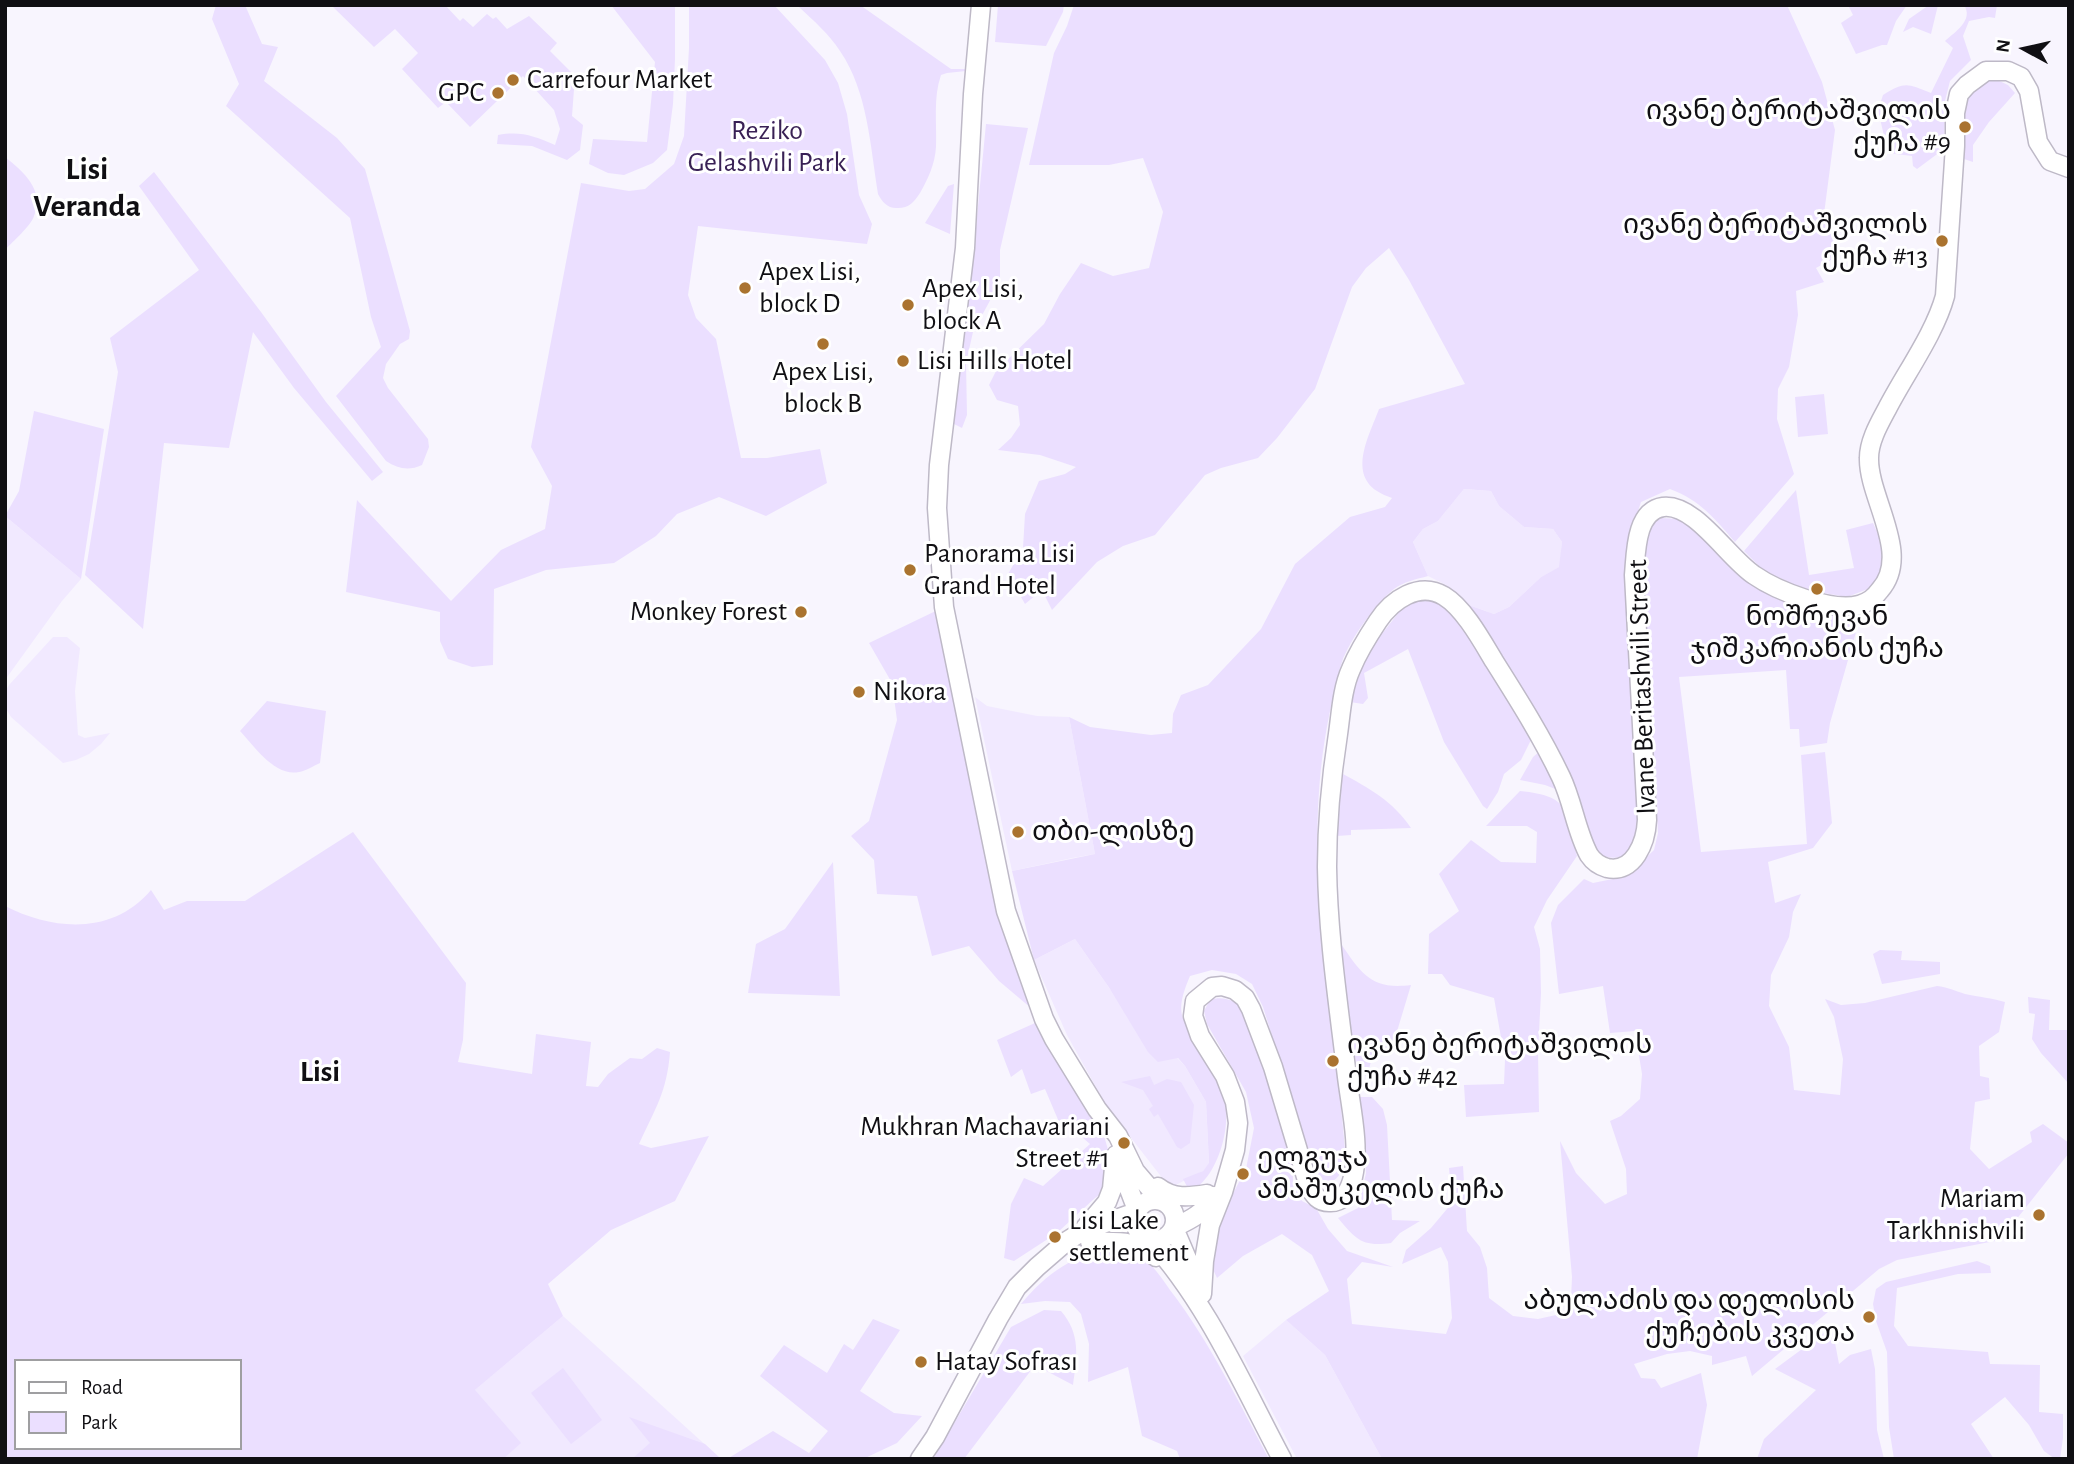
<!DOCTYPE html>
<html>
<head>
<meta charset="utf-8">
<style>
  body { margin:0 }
  #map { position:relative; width:2074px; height:1464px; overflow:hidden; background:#f8f5fe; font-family:"Alegreya Sans",sans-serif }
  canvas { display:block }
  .frame { position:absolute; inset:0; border:7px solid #100f13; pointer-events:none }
  .legend { position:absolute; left:14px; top:1359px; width:228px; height:91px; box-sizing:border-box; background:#fff; border:2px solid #9f9fa1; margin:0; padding:9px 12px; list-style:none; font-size:21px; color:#100f13 }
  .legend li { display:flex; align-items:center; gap:14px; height:35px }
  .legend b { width:35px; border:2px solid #9f9fa1 }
  .north { position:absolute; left:1990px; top:14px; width:70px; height:70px; -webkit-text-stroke:5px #fff; paint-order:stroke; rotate:278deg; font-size:19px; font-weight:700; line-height:28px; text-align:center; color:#100f13 }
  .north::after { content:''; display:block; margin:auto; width:24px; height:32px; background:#100f13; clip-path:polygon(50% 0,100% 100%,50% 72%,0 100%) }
</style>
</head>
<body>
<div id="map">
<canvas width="2074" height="1464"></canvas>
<div class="frame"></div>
<ul class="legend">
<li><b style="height:9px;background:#fff"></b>Road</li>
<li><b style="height:19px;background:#ebdfff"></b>Park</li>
</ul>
<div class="north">N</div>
</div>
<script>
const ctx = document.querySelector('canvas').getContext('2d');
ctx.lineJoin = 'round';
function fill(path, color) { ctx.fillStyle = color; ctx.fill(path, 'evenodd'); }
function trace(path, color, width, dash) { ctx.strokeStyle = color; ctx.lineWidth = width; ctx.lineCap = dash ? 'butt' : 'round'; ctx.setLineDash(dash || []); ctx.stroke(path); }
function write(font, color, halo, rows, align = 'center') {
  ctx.font = font + ' "Alegreya Sans","Noto Sans Georgian",sans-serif'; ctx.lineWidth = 6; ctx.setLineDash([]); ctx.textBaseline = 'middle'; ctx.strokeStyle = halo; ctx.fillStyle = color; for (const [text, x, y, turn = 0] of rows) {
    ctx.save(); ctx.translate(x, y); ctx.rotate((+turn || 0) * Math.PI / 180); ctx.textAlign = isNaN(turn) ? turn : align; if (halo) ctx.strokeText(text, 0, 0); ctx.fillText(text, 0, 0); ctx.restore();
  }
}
fill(new Path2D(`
  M 1464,489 L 1491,491 L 1499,506 L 1524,527 L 1553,529 L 1562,542 L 1560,567 L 1541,577 L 1509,607 L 1494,614 L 1463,603 L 1446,585 L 1428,576 L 1413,542 L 1423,529 L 1438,521 Z
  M 5,516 L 81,579 L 62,601 L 5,680 Z
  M 53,637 L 67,637 L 80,648 L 75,691 L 78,735 L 85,738 L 110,733 L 101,744 L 89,754 L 76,760 L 63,763 L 11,717 L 5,707 L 5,692 L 9,685 Z
  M 975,697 L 987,706 L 1037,716 L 1069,717 L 1095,854 L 1072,858 L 1012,871 Z
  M 1075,939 L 1110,989 L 1185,1066 L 1206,1102 L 1209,1164 L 1203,1171 L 1170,1188 L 1107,1107 L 1067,1035 L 1034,960 Z
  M 563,1316 L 721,1459 L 397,1459 L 395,1457 Z
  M 1286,1320 L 1325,1355 L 1382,1459 L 1297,1459 L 1243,1356 Z`), '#f1e9ff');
fill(new Path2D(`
  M 216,5 L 245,5 L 262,44 L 278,47 L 264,81 L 337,138 L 365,169 L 410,331 L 409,339 L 400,344 L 386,364 L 383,378 L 388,388 L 428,439 L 429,447 L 422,465 C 409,471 398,469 386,461 L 336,396 L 381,347 L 371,317 L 350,218 L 226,106 L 239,84 L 212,19 Z
  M 331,5 L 445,5 L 460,21 L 463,18 L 473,27 L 487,14 L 493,19 L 496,17 L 507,29 L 529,16 L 557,43 L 550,51 L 575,76 L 572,116 L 583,125 L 580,150 L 567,160 L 532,146 L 497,144 L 498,135 C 521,131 534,136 555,145 L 560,129 L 554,110 L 523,76 L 470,127 L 446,102 L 438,108 L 402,69 L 418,53 L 395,29 L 374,47 Z
  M 611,5 L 675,5 L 675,59 L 673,104 L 667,150 L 653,163 L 624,175 L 608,173 L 589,164 L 593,139 L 647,142 L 655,62 Z
  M 689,5 L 774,5 L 825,60 L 838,83 L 847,114 L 859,195 L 872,224 L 867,244 L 698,226 L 688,295 L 696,318 L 716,339 L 741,458 L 767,458 L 820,449 L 827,483 L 766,516 L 719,497 L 677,514 L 656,536 L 614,563 L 546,570 L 494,589 L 493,665 L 472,667 L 448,659 L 440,641 L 440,612 L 346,592 L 357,500 L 451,601 L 501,550 L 545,529 L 552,486 L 531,447 L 581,183 L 629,191 L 645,189 L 674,164 L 684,136 L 689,48 Z
  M 800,5 L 860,5 L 951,69 L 967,69 L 966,71 L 947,73 L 941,75 C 933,98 937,123 936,147 C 935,164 928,179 920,193 C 914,202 909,208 898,208 C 888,209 882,202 878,194 C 870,146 868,92 840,51 C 829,34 814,21 799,7 Z
  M 998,5 L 1064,5 L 1063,12 L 1046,46 L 995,42 Z
  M 1074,5 L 1787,5 L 1822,82 L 1835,130 L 1824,214 L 1838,256 L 1816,268 L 1824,282 L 1796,291 L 1798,315 L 1789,367 L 1778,389 L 1777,419 L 1794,474 L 1735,542 C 1715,519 1700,500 1670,489 L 1641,502 L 1631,532 L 1640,830 C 1633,853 1622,864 1598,854 C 1581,816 1573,774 1552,738 C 1525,692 1493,647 1463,603 L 1494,614 L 1509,607 L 1541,577 L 1559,567 L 1562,542 L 1553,529 L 1524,527 L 1499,506 L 1491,491 L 1464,489 L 1438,521 L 1423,529 L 1413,542 L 1428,576 C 1417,579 1403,582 1394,589 C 1376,603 1349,641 1342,662 C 1338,673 1336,686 1333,698 C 1296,851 1335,1008 1346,1161 C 1340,1177 1334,1187 1317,1180 L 1263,1007 L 1252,984 L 1236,974 L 1212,970 L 1190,976 C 1185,988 1178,1005 1183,1018 C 1190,1039 1211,1064 1221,1085 C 1235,1116 1221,1176 1190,1192 L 1183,1179 L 1203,1171 L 1209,1163 L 1206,1102 L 1185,1066 L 1178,1058 L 1158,1062 L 1148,1052 L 1110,989 L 1075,939 L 1034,960 L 1012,871 L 1095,854 L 1069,717 L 1090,727 L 1151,735 L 1172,733 L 1173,714 L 1181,695 L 1208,685 L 1261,629 L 1295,564 L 1350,517 L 1385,507 L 1392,498 C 1387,496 1381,494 1377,491 C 1348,472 1370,434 1379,409 L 1465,384 L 1409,280 L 1389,248 L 1366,268 L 1352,287 L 1315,389 L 1277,438 L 1258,458 L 1221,468 L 1205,475 L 1155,535 L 1123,546 L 1097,562 L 1052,610 L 1044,594 L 1036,595 L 1025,604 L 1008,574 L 1023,548 L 1025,514 L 1039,481 L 1065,474 L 1076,467 L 1040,455 L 998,450 L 1011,438 L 1020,425 L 1018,406 L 997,400 L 989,385 L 996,371 L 1044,324 L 1060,294 L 1081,263 L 1113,276 L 1149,268 L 1163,212 L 1143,158 L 1109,165 L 1029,165 L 1054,53 L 1067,26 Z
  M 1848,5 L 1907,5 L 1896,21 L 1887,45 L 1882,45 L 1856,54 L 1841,23 L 1853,15 Z
  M 1929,5 L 1938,5 L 1931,34 L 1913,27 L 1903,32 L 1909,19 Z
  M 1964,5 L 1997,5 L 1995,18 L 1989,17 L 1969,21 L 1963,36 L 1971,60 L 1950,81 L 1945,101 L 1944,149 L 1917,169 L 1913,166 L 1912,156 L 1888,153 L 1878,110 L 1883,95 C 1906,81 1907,84 1931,93 L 1953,48 L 1945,41 C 1955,32 1974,20 1964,5 Z
  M 1995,79 L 2008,85 L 2015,93 L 1989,122 L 1973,145 L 1973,162 L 1961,158 L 1965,103 L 1978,86 Z
  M 986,124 L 1028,128 L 1000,250 L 1000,282 L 973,332 L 966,363 L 967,415 L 962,428 L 952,423 L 974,247 Z
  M 5,157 C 23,171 45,190 34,216 C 31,226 13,241 5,250 Z
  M 154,172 L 261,312 L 326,402 L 383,472 L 372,481 L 294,388 L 253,332 L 229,448 L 164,443 L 143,629 L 85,575 L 118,372 L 110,338 L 199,270 L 139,186 Z
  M 954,184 L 950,234 L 925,223 L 948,186 Z
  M 1824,394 L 1828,434 L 1798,437 L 1795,397 Z
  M 34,411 L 104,429 L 81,579 L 5,516 L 19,491 Z
  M 1796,490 L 1809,575 L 1854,568 L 1846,530 L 1873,523 L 1882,543 L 1883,560 L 1880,575 L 1868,589 L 1847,597 L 1818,592 L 1795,585 L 1763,570 L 1744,551 Z
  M 1662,518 L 1680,519 L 1770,596 L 1821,611 L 1860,618 L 1830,723 L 1827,743 L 1800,747 L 1799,729 L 1790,729 L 1786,670 L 1679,677 L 1701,852 L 1807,844 L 1801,755 L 1825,752 L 1832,823 L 1813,848 L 1768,862 L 1775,903 L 1801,894 L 1793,912 L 1789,937 L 1771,975 L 1769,1006 L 1789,1047 L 1794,1090 L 1840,1095 L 1843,1059 L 1834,1017 L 1825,999 L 1841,1005 L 1865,1003 L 1937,986 C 1947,987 1956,991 1965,994 C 1979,997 1992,998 2005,1002 L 1999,1032 L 1979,1046 L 1980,1076 L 1989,1078 L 1990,1099 L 1975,1102 L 1970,1149 L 1989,1169 L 2032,1142 L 2030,1132 L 2043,1124 L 2069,1143 L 2069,1153 L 2000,1240 L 1897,1260 L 1879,1269 L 1752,1376 L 1746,1356 L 1712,1365 L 1712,1356 L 1690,1351 L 1667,1354 L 1634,1364 L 1641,1378 L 1655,1379 L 1661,1388 L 1701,1373 L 1707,1405 L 1697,1459 L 1382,1459 L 1325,1355 L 1286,1320 L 1329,1291 L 1312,1255 L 1282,1234 L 1243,1256 L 1217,1278 L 1211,1265 L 1216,1233 L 1221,1216 L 1246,1169 L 1254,1128 L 1246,1092 L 1207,1024 L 1204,1011 L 1210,1000 C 1221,996 1234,999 1241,1008 L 1268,1071 L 1292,1151 L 1293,1182 L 1302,1201 L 1316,1208 L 1328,1229 L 1347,1251 L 1393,1267 L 1362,1262 L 1347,1279 L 1352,1324 L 1446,1334 L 1452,1318 L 1448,1262 L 1441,1247 L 1402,1264 L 1406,1250 L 1431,1228 L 1452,1203 L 1449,1168 L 1463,1166 L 1467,1231 L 1480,1247 L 1487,1268 L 1489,1298 L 1513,1316 L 1538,1319 L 1565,1313 L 1571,1300 L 1572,1277 L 1560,1141 L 1576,1173 L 1605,1204 L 1627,1194 L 1626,1169 L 1610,1121 L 1621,1116 L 1640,1099 L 1642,1074 L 1635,1031 L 1610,1033 L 1603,986 L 1559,994 L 1551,923 L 1558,905 L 1584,879 L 1593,883 L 1627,876 L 1654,850 L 1658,833 L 1643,595 L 1643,546 L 1651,524 Z
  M 1420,600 L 1432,601 L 1452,612 L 1487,657 L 1533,736 L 1521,760 L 1504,774 L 1498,792 L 1487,809 L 1483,806 L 1444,742 L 1408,649 L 1364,673 L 1368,698 L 1363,704 L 1350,702 L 1367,653 L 1403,607 Z
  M 944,607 L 1006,911 L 1044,1019 L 1100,1122 L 1111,1160 L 1108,1189 L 1095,1198 L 1057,1233 L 1014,1261 L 1004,1258 L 1011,1204 L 1024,1178 L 1043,1186 L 1090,1144 L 1068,1125 L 1059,1122 L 1045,1089 L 1031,1094 L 1022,1069 L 1011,1077 L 997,1040 L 1044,1019 L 999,981 L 969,946 L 932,956 L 917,896 L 877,894 L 874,860 L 851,836 L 869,821 L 897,720 L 892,683 L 869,643 Z
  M 267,701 L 326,711 L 320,763 C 313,766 306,771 299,772 C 275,777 254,746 240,731 Z
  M 1540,751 L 1558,790 L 1545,785 L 1520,780 L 1533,757 Z
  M 1341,773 C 1369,788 1393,801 1411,828 L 1351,830 L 1351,835 L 1337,836 L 1337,799 Z
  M 1520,791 C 1572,796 1566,811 1577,856 L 1547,900 L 1534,927 L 1540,949 L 1541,993 L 1538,1052 L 1539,1112 L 1466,1117 L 1464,1085 L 1504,1084 L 1505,1060 L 1494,998 L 1450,985 L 1442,974 L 1428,974 L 1429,934 L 1459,911 L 1439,874 L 1471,840 L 1501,862 L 1536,863 L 1537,832 L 1527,826 L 1486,826 Z
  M 353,832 L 466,983 L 463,1040 L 458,1062 L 532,1074 L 536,1034 L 591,1042 L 586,1086 L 598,1087 L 608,1074 L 630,1058 L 642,1059 L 657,1048 L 670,1052 C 667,1092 655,1109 639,1144 L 651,1148 L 709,1136 L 675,1201 L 611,1230 L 548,1284 L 563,1316 L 475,1390 L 521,1443 L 503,1459 L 5,1459 L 5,906 C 54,931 113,935 151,890 L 164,910 L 187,901 L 245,901 ZM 16,1361 L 240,1361 L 240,1448 L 16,1448 Z
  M 833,862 L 840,996 L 748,993 L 756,944 L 785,929 Z
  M 1341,944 C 1362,974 1371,990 1411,985 L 1392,1048 L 1375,1047 L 1367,1076 L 1360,1073 C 1346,1032 1344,987 1341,944 Z
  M 1880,950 L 1902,951 L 1901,960 L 1940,962 L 1940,974 L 1882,984 L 1873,954 Z
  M 2028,997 L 2050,1000 L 2049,1030 L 2069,1030 L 2069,1084 L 2041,1053 L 2032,1039 L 2035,1014 L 2029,1013 Z
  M 1150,1076 L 1154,1085 L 1167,1079 L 1181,1082 L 1194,1105 L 1190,1143 L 1181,1149 L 1177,1147 L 1158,1114 L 1154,1117 L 1149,1109 L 1153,1106 L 1143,1090 L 1121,1082 Z
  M 1360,1097 L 1372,1097 L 1383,1109 L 1387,1125 L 1392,1220 L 1420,1221 L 1400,1233 L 1391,1243 C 1361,1247 1356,1239 1338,1218 L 1358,1208 L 1366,1173 Z
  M 1116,1249 C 1125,1251 1133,1252 1141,1257 C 1153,1265 1162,1278 1170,1290 C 1210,1342 1238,1401 1269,1459 L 1180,1459 L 1177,1451 L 1142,1436 L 1128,1367 L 1088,1382 L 1089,1344 L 1081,1314 L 1070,1302 L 1045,1301 L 1021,1304 C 1046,1274 1075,1252 1116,1249 Z
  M 1977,1261 L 1990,1266 L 1991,1273 L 1958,1274 L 1897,1288 L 1894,1326 L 1908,1346 L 1988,1352 L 1990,1364 L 2040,1365 L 2039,1412 L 2063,1414 L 2063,1438 L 2060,1459 L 2055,1459 L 2044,1451 L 2029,1425 L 2005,1397 L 1971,1424 L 1994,1459 L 1894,1459 L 1889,1427 L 1887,1352 L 1876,1321 L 1873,1304 L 1876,1289 L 1886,1282 Z
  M 1044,1310 L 1061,1311 C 1081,1334 1077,1357 1073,1385 L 1035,1365 L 964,1459 L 933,1459 L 1011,1327 Z
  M 873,1319 L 900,1330 L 860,1391 L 894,1413 L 922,1416 L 897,1443 L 863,1459 L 727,1459 L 773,1431 L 809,1453 L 828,1431 L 760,1376 L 784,1345 L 827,1373 L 844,1344 L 853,1350 Z
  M 1832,1327 L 1839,1364 L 1850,1355 L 1871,1349 L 1875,1369 L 1877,1430 L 1884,1459 L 1757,1459 L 1764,1439 L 1816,1390 L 1775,1369 Z
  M 563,1368 L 602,1420 L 571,1444 L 531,1393 Z
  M 629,1417 L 705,1444 L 721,1459 L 632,1459 L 650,1443 Z`), '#ebdfff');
const secondary = new Path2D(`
  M 981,5 L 973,94 L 965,248 L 939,465 L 937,508 L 944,607 L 1006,911 L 1044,1019 L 1054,1039 L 1097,1109 L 1118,1136 L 1135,1171 L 1159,1199
  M 1116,1155 L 1137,1210
  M 1158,1187 C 1173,1199 1189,1197 1207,1194
  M1135 1220a20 20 0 1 1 40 0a20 20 0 1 1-40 0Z
  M 1175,1227 C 1192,1219 1204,1213 1214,1196
  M 1085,1228 L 1107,1202 L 1112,1189 L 1115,1157
  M 1174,1228 L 1200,1289
  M 1149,1239 C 1207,1302 1242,1384 1282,1459
  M 1090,1242 C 1117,1242 1135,1239 1156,1257
  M 1202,1294 L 1204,1261 L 1210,1225 L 1223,1192 L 1235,1150 L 1238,1123 L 1235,1102 L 1225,1076 L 1200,1036 L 1193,1016 L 1195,1001 L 1212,987 L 1222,986 L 1235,990 L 1245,998 L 1251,1009 L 1273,1067 L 1309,1187 C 1314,1195 1318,1202 1329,1202 C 1344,1203 1350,1189 1353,1177 C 1360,1146 1351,1109 1347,1077 C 1339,1008 1328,938 1327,867 C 1327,823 1331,779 1338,734 C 1341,713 1342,689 1351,669 C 1358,652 1368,636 1378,621 C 1392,600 1419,581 1444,596 C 1464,608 1482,641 1494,661 C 1518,699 1542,737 1561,777 C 1573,802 1576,831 1589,855 C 1593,861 1600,866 1607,868 C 1634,874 1646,842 1647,820 L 1634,575 C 1636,554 1635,511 1663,507 C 1695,503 1728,558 1754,575 C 1777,591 1831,612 1859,605 C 1869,602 1874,598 1880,590 C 1912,554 1868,498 1869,458 C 1869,441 1879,424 1887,409 C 1905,374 1935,333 1945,296 L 1955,146 L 1955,113 L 1959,94 L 1967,85 L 1986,71 L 2008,71 L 2021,77 L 2029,91 L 2038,142 L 2050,161 L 2069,168
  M 920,1459 L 935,1437 L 998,1319 L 1017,1287 L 1037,1267 L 1067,1241 L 1083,1231 L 1136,1212`);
trace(secondary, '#beb9c7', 21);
trace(secondary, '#fff', 18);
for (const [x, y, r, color] of [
  [513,80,7,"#aa732f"],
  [498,93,7,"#aa732f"],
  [1965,127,7,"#aa732f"],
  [1942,241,7,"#aa732f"],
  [745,288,7,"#aa732f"],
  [908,305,7,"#aa732f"],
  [823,344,7,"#aa732f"],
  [903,361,7,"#aa732f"],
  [910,570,7,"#aa732f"],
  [1817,589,7,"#aa732f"],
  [801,612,7,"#aa732f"],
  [859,692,7,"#aa732f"],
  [1018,832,7,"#aa732f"],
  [1333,1061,7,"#aa732f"],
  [1124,1143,7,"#aa732f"],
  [1243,1174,7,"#aa732f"],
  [2039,1215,7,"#aa732f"],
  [1055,1237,7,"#aa732f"],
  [1869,1317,7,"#aa732f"],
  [921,1362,7,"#aa732f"]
]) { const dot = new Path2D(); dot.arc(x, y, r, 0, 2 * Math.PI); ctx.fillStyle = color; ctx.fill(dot); trace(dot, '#fff', 2.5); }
write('28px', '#100f13', '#fff', [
  ["Carrefour Market",527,80],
  ["GPC",484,93,"right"],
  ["ივანე ბერიტაშვილის",1951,111,"right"],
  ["ქუჩა #9",1951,143,"right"],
  ["ივანე ბერიტაშვილის",1928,225,"right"],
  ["ქუჩა #13",1928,257,"right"],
  ["Apex Lisi,",759,272],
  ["block D",759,304],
  ["Apex Lisi,",922,289],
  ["block A",922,321],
  ["Lisi Hills Hotel",917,361],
  ["Apex Lisi,",823,372,"center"],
  ["block B",823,404,"center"],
  ["Panorama Lisi",924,554],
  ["Grand Hotel",924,586],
  ["Monkey Forest",787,612,"right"],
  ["ნოშრევან",1817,617,"center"],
  ["ჯიშკარიანის ქუჩა",1817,649,"center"],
  ["Nikora",873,692],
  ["თბი-ლისზე",1032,832],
  ["ივანე ბერიტაშვილის",1347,1045],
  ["ქუჩა #42",1347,1077],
  ["Mukhran Machavariani",1110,1127,"right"],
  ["Street #1",1110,1159,"right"],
  ["ელგუჯა",1257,1158],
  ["ამაშუკელის ქუჩა",1257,1190],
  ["Mariam",2025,1199,"right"],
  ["Tarkhnishvili",2025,1231,"right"],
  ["Lisi Lake",1069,1221],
  ["settlement",1069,1253],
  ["აბულაძის და დელისის",1855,1301,"right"],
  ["ქუჩების კვეთა",1855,1333,"right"],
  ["Hatay Sofrası",935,1362]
], 'left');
write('28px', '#392155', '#fff', [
  ["Reziko",767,131],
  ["Gelashvili Park",767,163]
]);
write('28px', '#100f13', '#fff', [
  ["Ivane Beritashvili Street",1642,687,-92]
]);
write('bold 30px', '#100f13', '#fff', [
  ["Lisi",320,1072]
]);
write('bold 32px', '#100f13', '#fff', [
  ["Lisi",87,169],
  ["Veranda",87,206]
]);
</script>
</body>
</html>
